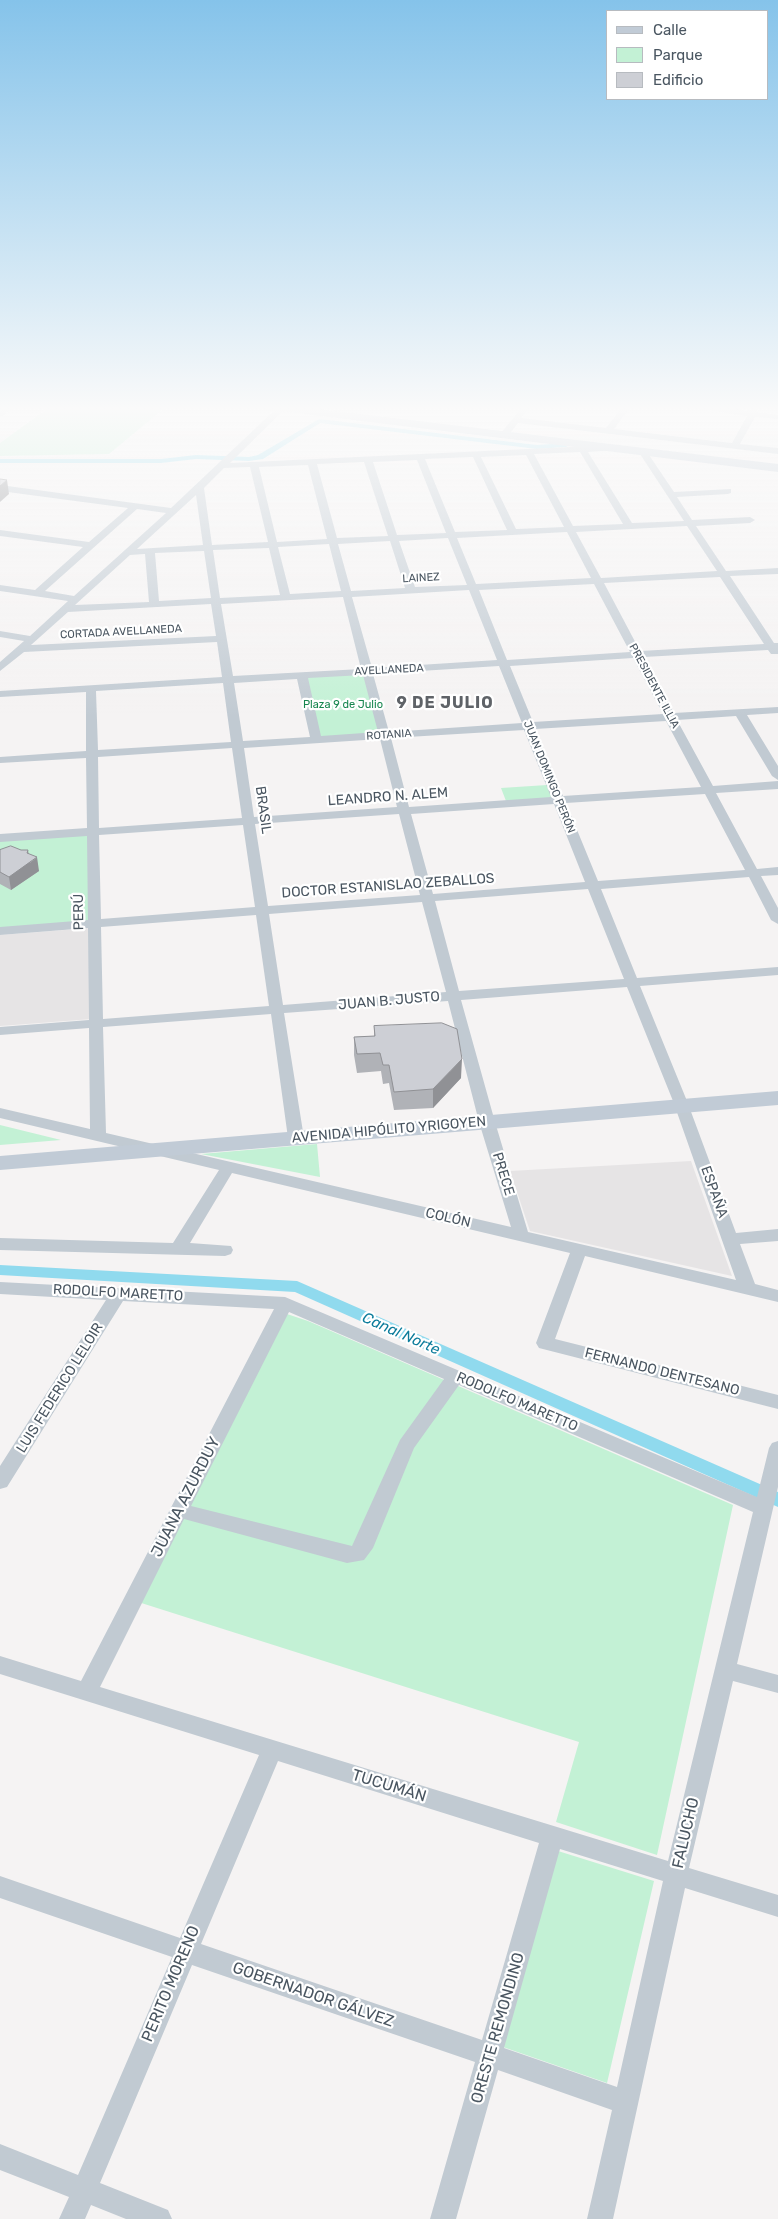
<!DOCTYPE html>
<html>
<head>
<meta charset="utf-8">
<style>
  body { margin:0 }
  #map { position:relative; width:778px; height:2219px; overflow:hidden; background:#f5f3f3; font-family:Rubik,sans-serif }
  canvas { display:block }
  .legend { position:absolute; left:606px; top:10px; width:162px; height:90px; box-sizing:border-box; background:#fff; border:1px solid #b7bbc0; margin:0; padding:6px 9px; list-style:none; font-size:15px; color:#4a5661 }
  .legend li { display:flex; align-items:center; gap:10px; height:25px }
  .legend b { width:25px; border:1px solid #b7bbc0 }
</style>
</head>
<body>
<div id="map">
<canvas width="778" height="2219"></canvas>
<ul class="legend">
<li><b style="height:6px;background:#c1cbd6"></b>Calle</li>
<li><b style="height:14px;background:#c3f1d5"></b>Parque</li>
<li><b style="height:14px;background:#cdcfd5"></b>Edificio</li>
</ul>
</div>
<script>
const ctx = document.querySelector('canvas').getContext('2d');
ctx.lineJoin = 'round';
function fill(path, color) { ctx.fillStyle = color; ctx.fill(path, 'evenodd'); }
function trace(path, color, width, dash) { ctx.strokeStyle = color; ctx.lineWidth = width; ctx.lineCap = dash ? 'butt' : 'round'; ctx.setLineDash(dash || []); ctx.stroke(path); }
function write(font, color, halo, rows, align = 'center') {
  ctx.font = font + ' Rubik,sans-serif'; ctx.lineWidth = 4.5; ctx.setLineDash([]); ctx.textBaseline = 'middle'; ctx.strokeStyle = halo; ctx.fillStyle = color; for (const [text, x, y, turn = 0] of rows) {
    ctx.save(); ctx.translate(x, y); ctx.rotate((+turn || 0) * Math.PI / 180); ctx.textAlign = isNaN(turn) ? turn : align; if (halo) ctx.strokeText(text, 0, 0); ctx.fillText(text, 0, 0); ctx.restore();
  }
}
fill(new Path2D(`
  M 90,928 L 92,1019 L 0,1026 L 0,935 Z
  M 691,1161 L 732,1276 L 530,1231 L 510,1171 Z`), '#e6e4e5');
fill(new Path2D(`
  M 51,406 L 167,406 L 109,454 L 0,456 L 0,443 Z
  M 367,671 L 385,735 L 316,740 L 302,675 Z
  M 547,785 L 552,798 L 506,801 L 501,788 Z
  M 93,832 L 94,923 L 0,931 L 0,838 Z
  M 0,1125 L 61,1140 L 0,1145 Z
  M 317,1144 L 320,1177 L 201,1154 Z
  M 284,1313 L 308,1321 L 733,1505 L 657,1855 L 556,1822 L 579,1742 L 135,1601 Z
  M 558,1851 L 654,1881 L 607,2083 L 503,2047 Z`), '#c3f1d5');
fill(new Path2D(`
  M 319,419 L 537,445 L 566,443 L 570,445 L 566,447 L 537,449 L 320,423 L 263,459 L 249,461 L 196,459 L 161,463 L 0,463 L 0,459 L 161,459 L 196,455 L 249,457 L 258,455 Z
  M 0,1265 L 297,1281 L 778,1492 L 778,1507 L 295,1292 L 0,1275 Z`), '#90daee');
fill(new Path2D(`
  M 8,406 L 17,406 L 0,417 L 0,411 Z
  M 279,406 L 288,406 L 230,463 L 612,445 L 615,446 L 615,450 L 588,452 L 632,523 L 684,521 L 638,451 L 642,448 L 645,449 L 674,492 L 731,489 L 731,493 L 728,494 L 677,497 L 692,520 L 750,517 L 755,520 L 750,523 L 696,526 L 726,571 L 778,568 L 778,574 L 730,576 L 774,643 L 778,643 L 778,654 L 771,654 L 768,650 L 644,657 L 674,713 L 778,707 L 778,713 L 747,715 L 778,766 L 778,780 L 772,776 L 736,716 L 677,720 L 713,786 L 778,781 L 778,789 L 716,793 L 757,869 L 778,867 L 778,875 L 761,876 L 778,908 L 778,924 L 771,920 L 749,877 L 601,889 L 637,978 L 778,967 L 778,975 L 640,986 L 687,1101 L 736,1233 L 778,1229 L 778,1241 L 740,1244 L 755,1284 L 778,1290 L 778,1302 L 585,1256 L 555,1339 L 778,1395 L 778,1409 L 539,1348 L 536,1343 L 570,1253 L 232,1173 L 190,1243 L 231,1246 L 233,1250 L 231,1254 L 225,1256 L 0,1250 L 0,1238 L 173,1243 L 219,1170 L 0,1118 L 0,1108 L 90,1129 L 89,1028 L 0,1035 L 0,1027 L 89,1020 L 88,928 L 0,935 L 0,927 L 88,920 L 87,836 L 0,842 L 0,834 L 87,828 L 86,758 L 0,763 L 0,757 L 86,751 L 86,692 L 0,697 L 0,691 L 222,677 L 217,642 L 24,652 L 0,671 L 0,662 L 24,641 L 0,637 L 0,631 L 30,636 L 68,601 L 0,591 L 0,585 L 35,590 L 83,547 L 0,536 L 0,530 L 89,542 L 128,508 L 0,491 L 0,485 L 171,508 ZM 580,452 L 623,524 L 573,526 L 534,454 ZM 526,455 L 564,527 L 516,529 L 481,457 ZM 473,457 L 507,530 L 455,532 L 425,459 ZM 417,460 L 446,533 L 397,535 L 373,462 ZM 364,462 L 388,536 L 337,538 L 317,464 ZM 308,465 L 327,539 L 277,542 L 259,467 ZM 250,467 L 268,542 L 212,545 L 204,488 L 224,468 ZM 196,495 L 203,545 L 137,549 ZM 137,509 L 166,513 L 74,596 L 45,591 ZM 687,526 L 717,571 L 601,578 L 576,532 ZM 567,532 L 591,578 L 476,584 L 457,538 ZM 448,538 L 467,585 L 415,587 L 399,541 ZM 390,541 L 405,588 L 351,591 L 338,544 ZM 329,544 L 341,591 L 290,594 L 278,547 ZM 269,548 L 280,595 L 220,598 L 213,550 ZM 204,551 L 211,598 L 159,601 L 155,553 ZM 145,554 L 149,602 L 75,605 L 130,555 ZM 720,577 L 764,644 L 640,651 L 604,583 ZM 594,584 L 630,652 L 507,660 L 479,590 ZM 469,590 L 497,660 L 372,668 L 352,597 ZM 343,597 L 361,669 L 233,676 L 221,604 ZM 211,604 L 216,636 L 31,645 L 68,612 ZM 633,658 L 663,714 L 533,722 L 510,666 ZM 499,666 L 522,723 L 389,732 L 373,674 ZM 363,675 L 378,732 L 321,736 L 308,678 ZM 297,679 L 310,737 L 243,741 L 234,683 ZM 223,683 L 231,742 L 98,750 L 96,691 ZM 666,721 L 701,787 L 563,796 L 535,729 ZM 524,730 L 551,797 L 409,807 L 391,738 ZM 380,739 L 397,807 L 254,817 L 244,748 ZM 232,748 L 242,818 L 99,828 L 98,757 ZM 705,794 L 745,870 L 598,881 L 566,803 ZM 554,804 L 585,882 L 433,894 L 411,814 ZM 399,814 L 420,895 L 268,906 L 255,824 ZM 243,825 L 255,907 L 101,919 L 99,835 ZM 588,889 L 624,979 L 459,991 L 435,901 ZM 422,902 L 446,992 L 283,1005 L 269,914 ZM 256,915 L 269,1006 L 103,1019 L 101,927 ZM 627,987 L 673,1101 L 736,1280 L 528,1232 L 495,1122 L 461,1000 ZM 448,1001 L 479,1122 L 511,1227 L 106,1133 L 103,1027 L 271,1014 L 288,1138 L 296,1143 L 304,1138 L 284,1013 Z
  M 523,406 L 531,406 L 521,418 L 606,428 L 623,406 L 631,406 L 614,429 L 732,443 L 747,416 L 680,406 L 705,406 L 750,411 L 753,406 L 759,406 L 757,412 L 778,415 L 778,419 L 755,417 L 740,444 L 778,448 L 778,454 L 518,423 L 507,437 L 501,437 L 501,433 Z
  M 0,1282 L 285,1297 L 757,1497 L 769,1448 L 772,1443 L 778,1441 L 778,1487 L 737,1664 L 778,1675 L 778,1693 L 733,1681 L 689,1868 L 778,1895 L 778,1917 L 685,1888 L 613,2219 L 587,2219 L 612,2110 L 498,2070 L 456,2219 L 430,2219 L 475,2062 L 192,1965 L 100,2183 L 168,2210 L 172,2219 L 126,2219 L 91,2205 L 85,2219 L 59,2219 L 69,2197 L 0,2170 L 0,2144 L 78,2175 L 172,1957 L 0,1898 L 0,1876 L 180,1938 L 259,1755 L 0,1674 L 0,1656 L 81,1681 L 274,1309 L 123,1301 L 7,1487 L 0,1489 L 0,1466 L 106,1300 L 0,1294 ZM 289,1312 L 444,1379 L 400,1440 L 352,1546 L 191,1506 ZM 459,1385 L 753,1512 L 668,1861 L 100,1687 L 184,1519 L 347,1563 L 364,1560 L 373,1548 L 414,1448 ZM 278,1761 L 539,1843 L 482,2040 L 201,1944 ZM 560,1849 L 663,1881 L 617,2087 L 504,2048 Z`), '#c1cad2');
fill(new Path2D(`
  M 258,406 L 293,406 L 778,464 L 778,472 L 264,409 Z
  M 778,1091 L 778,1105 L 0,1170 L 0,1156 Z`), '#c1cbd6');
fill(new Path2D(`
  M 0,850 L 28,850 L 28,854 L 39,871 L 11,890 L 0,884 Z
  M 374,1026 L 461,1078 L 433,1108 L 394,1110 L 389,1083 L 383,1084 L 381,1071 L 357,1073 L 354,1055 L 354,1037 L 374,1036 Z`), '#b0b2b7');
fill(new Path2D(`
  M 7,480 L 9,494 L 0,502 L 0,486 Z
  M 28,850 L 30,863 L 37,857 L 39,871 L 11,890 L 9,877 L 27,853 Z
  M 462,1059 L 461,1078 L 433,1108 L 433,1089 Z`), '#909195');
const building = new Path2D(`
  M 0,479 L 7,480 L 0,486 Z
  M 11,846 L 21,850 L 28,850 L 27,853 L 37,857 L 9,877 L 0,872 L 0,850 Z
  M 442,1023 L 457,1029 L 462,1059 L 433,1089 L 394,1092 L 389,1065 L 383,1065 L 380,1053 L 357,1054 L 354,1037 L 375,1036 L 374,1026 Z`);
fill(building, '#cdcfd5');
trace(building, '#909195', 1);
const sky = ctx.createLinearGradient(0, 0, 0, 717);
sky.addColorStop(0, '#85c3ea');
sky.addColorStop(0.57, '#fafafa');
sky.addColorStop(1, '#fafafa00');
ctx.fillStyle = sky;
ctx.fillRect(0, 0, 778, 717);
write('11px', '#4a5661', '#fff', [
  ["LAINEZ",421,578,-3],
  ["CORTADA AVELLANEDA",121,632,-3],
  ["AVELLANEDA",389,670,-3],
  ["PRESIDENTE ILLIA",654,686,62],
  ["ROTANIA",389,735,-4],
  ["JUAN DOMINGO PERÓN",549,777,68]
]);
write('11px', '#17864f', '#fff', [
  ["Plaza 9 de Julio",343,705]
]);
write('14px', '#4a5661', '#fff', [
  ["LEANDRO N. ALEM",388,797,-4],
  ["BRASIL",263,810,82],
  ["DOCTOR ESTANISLAO ZEBALLOS",388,886,-4],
  ["PERÚ",79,912,-91],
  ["JUAN B. JUSTO",389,1001,-5],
  ["AVENIDA HIPÓLITO YRIGOYEN",389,1130,-5],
  ["PRECE",503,1174,73],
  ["ESPAÑA",714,1192,70],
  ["COLÓN",448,1218,13],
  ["RODOLFO MARETTO",118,1293,3],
  ["FERNANDO DENTESANO",662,1372,14],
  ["LUIS FEDERICO LELOIR",60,1388,-58],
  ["RODOLFO MARETTO",517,1402,23]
]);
write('italic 15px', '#0c7c9b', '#fff', [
  ["Canal Norte",401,1334,24]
]);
ctx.letterSpacing = '1px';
write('bold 16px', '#5f6368', '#fff', [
  ["9 DE JULIO",445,703]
]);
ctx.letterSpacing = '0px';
write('16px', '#4a5661', '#fff', [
  ["JUANA AZURDUY",186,1497,-63],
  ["TUCUMÁN",389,1786,17],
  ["FALUCHO",686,1833,-77],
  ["PERITO MORENO",171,1984,-67],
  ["GOBERNADOR GÁLVEZ",313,1995,19],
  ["ORESTE REMONDINO",498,2028,-74]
]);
</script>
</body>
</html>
